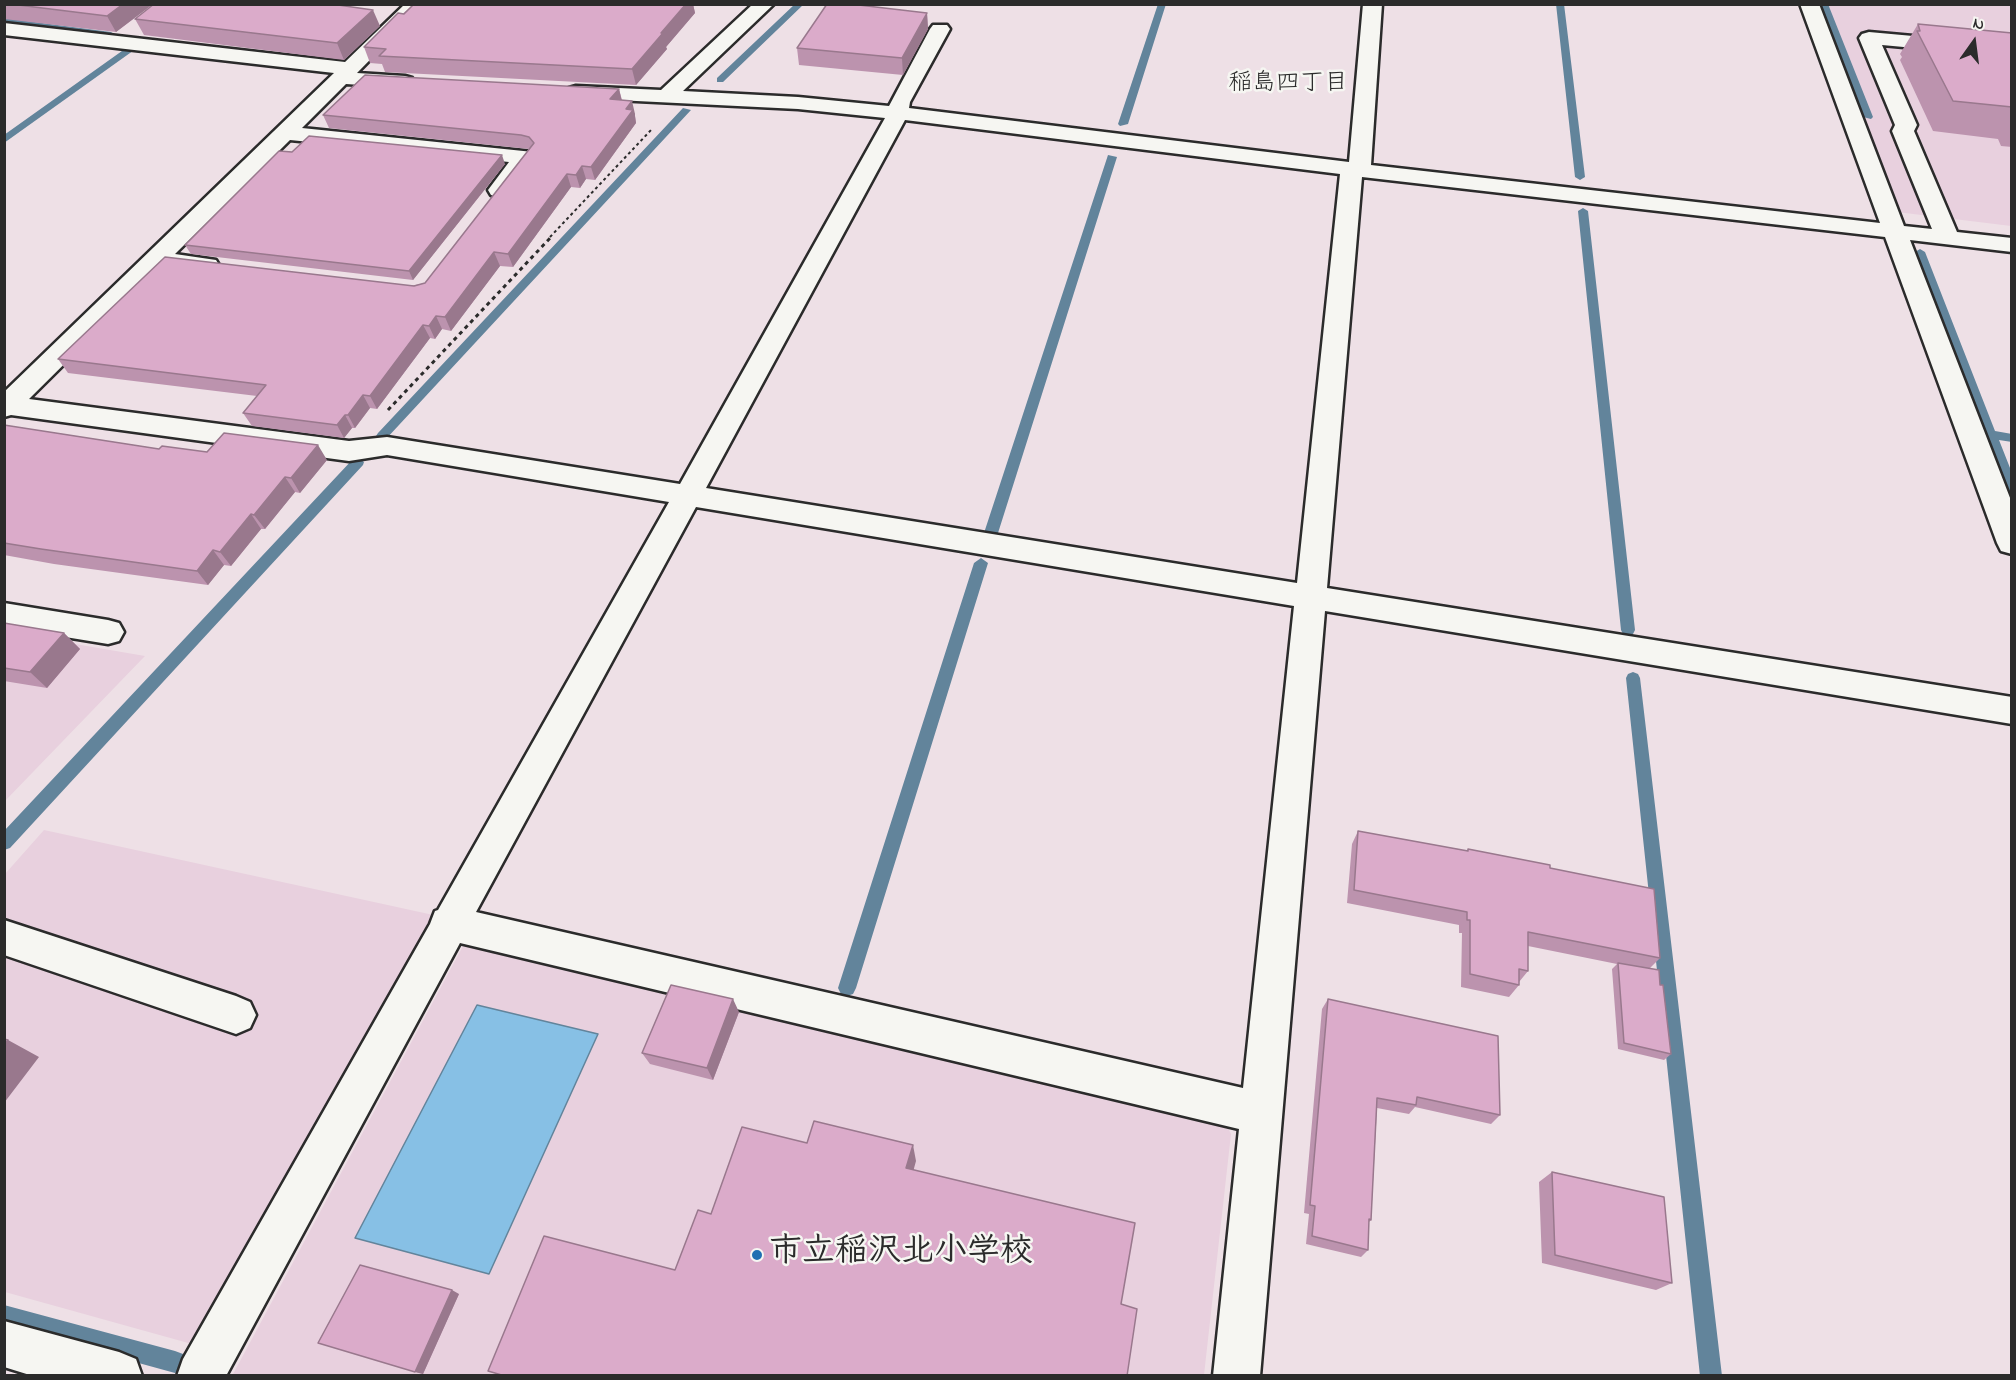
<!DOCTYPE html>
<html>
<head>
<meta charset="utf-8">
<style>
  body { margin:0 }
  #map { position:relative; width:2016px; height:1380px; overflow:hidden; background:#eee0e6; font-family:"Indie Flower",sans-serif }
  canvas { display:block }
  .frame { position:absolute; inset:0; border:6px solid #2b2b2b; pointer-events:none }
  .north { position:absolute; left:1944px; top:12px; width:60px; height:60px; -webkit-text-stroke:4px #f6f6f2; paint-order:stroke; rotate:14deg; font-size:16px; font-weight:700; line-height:24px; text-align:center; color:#2b2b2b }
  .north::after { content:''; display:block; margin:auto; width:21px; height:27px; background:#2b2b2b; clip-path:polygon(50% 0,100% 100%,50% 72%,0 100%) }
</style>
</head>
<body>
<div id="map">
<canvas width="2016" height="1380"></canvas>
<div class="frame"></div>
<div class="north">N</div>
</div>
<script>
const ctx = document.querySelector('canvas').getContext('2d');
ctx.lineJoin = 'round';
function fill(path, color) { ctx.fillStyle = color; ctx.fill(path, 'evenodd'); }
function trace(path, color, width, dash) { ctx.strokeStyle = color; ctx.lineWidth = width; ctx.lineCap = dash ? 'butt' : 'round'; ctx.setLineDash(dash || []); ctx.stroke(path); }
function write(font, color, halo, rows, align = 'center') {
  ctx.font = font + ' "Indie Flower","Klee One",sans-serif'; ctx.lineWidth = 5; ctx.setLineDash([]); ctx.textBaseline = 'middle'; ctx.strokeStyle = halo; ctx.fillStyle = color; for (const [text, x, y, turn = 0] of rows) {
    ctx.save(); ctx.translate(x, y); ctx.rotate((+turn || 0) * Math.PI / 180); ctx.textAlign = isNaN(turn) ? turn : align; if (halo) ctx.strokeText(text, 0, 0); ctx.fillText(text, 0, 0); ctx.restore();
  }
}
fill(new Path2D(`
  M 1827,5 L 2011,5 L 2011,226 L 1897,212 L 1862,116 L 1871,117 Z
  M 5,632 L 145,656 L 5,801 Z
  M 44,830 L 438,916 L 199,1346 L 5,1292 L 5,874 Z
  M 477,943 L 1221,1114 L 1231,1134 L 1204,1375 L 232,1376 L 463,946 Z`), '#e8d0de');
const water = new Path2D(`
  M 477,1005 L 598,1034 L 489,1274 L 355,1238 Z`);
fill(water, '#87c0e5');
trace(water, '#62849b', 1.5);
fill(new Path2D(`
  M 795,4 L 804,4 L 723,82 L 717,82 L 717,78 Z
  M 1158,4 L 1166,4 L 1128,124 L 1120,126 L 1118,124 Z
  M 1556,4 L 1564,4 L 1585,177 L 1580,180 L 1575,177 Z
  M 1820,4 L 1828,4 L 1873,117 L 1871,119 L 1863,117 Z
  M 4,18 L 111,32 L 115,35 L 111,38 L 4,24 Z
  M 129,46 L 137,48 L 4,143 L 4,135 Z
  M 683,108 L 691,110 L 386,439 L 378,439 L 376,436 L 378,433 Z
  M 1108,155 L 1117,157 L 998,533 L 991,538 L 986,536 L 984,533 Z
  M 1583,208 L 1588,211 L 1635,630 L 1633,634 L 1623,634 L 1621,630 L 1578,211 Z
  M 1920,249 L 1925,252 L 1995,431 L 2012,434 L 2012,442 L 1999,440 L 2012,473 L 2012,495 L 2005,491 L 1915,252 Z
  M 358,458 L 364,462 L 363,465 L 10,848 L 4,850 L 4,831 L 353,459 Z
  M 981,558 L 988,563 L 856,988 L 853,994 L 847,996 L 841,994 L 838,988 L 974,563 Z
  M 1633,672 L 1638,674 L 1640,678 L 1722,1376 L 1700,1376 L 1626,678 L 1628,674 Z
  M 4,1305 L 175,1351 L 183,1354 L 186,1362 L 183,1370 L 175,1373 L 4,1326 Z`), '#62849b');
const minor = new Path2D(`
  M 405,4 L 425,4 L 357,73 L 405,76 L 412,78 L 415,82 L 412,86 L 405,88 L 346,84 L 302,128 L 533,152 L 536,157 L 507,195 L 499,197 L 491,195 L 488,190 L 509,162 L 290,140 L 175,254 L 216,260 L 219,265 L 216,270 L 207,272 L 162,267 L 29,399 L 349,441 L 387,437 L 680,484 L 885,118 L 798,109 L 576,98 L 569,96 L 566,92 L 569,88 L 576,86 L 661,90 L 753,4 L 774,4 L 683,91 L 798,97 L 889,106 L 930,29 L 933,25 L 947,25 L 950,29 L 910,102 L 909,108 L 1349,162 L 1363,4 L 1382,4 L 1371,165 L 1880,223 L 1800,4 L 1819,4 L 1904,226 L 1932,229 L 1892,131 L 1895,125 L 1859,38 L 1862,34 L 1869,32 L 2012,45 L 2012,57 L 1882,45 L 1917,125 L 1914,131 L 1957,232 L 2012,238 L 2012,252 L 1910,240 L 2012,503 L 2012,554 L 2001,551 L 1997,543 L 1885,237 L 1362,177 L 1327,588 L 2012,697 L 2012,724 L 1325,611 L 1260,1376 L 1213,1376 L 1239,1129 L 460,943 L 226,1376 L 177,1376 L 183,1359 L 430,924 L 435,911 L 438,910 L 669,502 L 387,455 L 349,461 L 11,415 L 4,417 L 4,392 L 334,73 L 4,35 L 4,23 L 345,62 ZM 905,120 L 1340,174 L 1297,583 L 706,488 ZM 696,507 L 1294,606 L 1243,1088 L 476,912 Z
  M 4,603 L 108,620 L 119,623 L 124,632 L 119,641 L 108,644 L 4,627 Z
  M 4,920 L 236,996 L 250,1002 L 256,1015 L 250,1028 L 236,1034 L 4,955 Z
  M 4,1321 L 119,1352 L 136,1359 L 142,1376 L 33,1376 L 4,1367 Z`);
trace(minor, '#2b2b2b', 5);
trace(new Path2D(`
  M 550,237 L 652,129`), '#2b2b2b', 2, [3, 3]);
trace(new Path2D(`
  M 388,410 L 552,236`), '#2b2b2b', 3, [4, 4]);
fill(minor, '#f6f6f2');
fill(new Path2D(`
  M 4,4 L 153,4 L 116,32 L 4,19 Z
  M 414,4 L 693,4 L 695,13 L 666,47 L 667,49 L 636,85 L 385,72 L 382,64 L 370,63 L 364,47 Z
  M 927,13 L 928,29 L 903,75 L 799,65 L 797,48 Z
  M 135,19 L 380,26 L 344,60 L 144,35 Z
  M 1918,24 L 2012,33 L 2012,147 L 2001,146 L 1998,139 L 1933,131 L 1900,60 L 1902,57 L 1900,54 Z
  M 619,89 L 622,100 L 635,114 L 635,116 L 636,123 L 595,180 L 586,179 L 580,188 L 571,187 L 513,267 L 500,266 L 451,331 L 442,329 L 435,339 L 430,338 L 377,409 L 370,408 L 355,428 L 352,428 L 344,438 L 252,426 L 243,413 L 257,396 L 68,373 L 58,359 L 425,283 L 529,149 L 329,128 L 323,115 Z
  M 505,164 L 413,280 L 191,254 L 185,245 Z
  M 4,425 L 159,449 L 327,460 L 300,493 L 295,492 L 265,529 L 261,529 L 231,566 L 224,565 L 208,585 L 54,564 L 4,555 Z
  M 4,623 L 64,633 L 80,649 L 47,688 L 4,681 Z
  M 1358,831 L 1467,851 L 1468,849 L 1550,868 L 1660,958 L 1650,968 L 1660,985 L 1671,1054 L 1664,1060 L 1618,1049 L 1612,969 L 1617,964 L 1528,946 L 1528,971 L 1519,982 L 1519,985 L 1509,997 L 1461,987 L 1462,933 L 1459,933 L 1459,925 L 1347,903 L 1352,844 Z
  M 1328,999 L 1500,1115 L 1491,1124 L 1415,1107 L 1409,1114 L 1377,1108 L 1371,1220 L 1369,1222 L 1368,1250 L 1361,1257 L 1306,1244 L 1309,1214 L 1304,1213 L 1322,1009 Z
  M 739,1012 L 713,1080 L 650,1064 L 642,1053 Z
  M 1552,1172 L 1672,1283 L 1656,1290 L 1542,1263 L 1539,1182 Z
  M 459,1294 L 423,1374 L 318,1343 Z`), '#bc93ae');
fill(new Path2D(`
  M 123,4 L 153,4 L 116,32 L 107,16 Z
  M 686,4 L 693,4 L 695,13 L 666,47 L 667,49 L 636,85 L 632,69 L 661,33 Z
  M 373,10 L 380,26 L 344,60 L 337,43 Z
  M 927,13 L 928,29 L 903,75 L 902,58 Z
  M 619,89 L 622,102 L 610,99 Z
  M 632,101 L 635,114 L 635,116 L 636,123 L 595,180 L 591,167 L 626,109 Z
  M 502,155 L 505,164 L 413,280 L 409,271 Z
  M 582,166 L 586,179 L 580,188 L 576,175 Z
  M 567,174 L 571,187 L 513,267 L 508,254 Z
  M 494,252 L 500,266 L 451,331 L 445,317 Z
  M 436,316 L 442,329 L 435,339 L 429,326 Z
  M 423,325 L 430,338 L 377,409 L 370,396 Z
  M 363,395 L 370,408 L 355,428 L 348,415 Z
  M 345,415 L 352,428 L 344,438 L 337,425 Z
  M 318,445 L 327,460 L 300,493 L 291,478 Z
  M 285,477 L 295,492 L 265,529 L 254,515 Z
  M 251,514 L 261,529 L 231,566 L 220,552 Z
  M 213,550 L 224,565 L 208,585 L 197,571 Z
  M 64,633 L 80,649 L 47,688 L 30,672 Z
  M 733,999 L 739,1012 L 713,1080 L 707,1068 Z
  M 8,1040 L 39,1057 L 4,1103 L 4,1045 Z
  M 913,1145 L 916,1161 L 910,1183 L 906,1168 Z
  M 452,1290 L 459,1294 L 423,1374 L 415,1372 Z`), '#99788d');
const building = new Path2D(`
  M 10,4 L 123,4 L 107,16 Z
  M 154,4 L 331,4 L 373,10 L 337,43 L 135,19 Z
  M 414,4 L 686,4 L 661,33 L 663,33 L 632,69 L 379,56 L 386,49 L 364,47 L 398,13 L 404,14 Z
  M 827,4 L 850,4 L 927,13 L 902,58 L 797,48 Z
  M 1918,24 L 2012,33 L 2012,107 L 1953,101 L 1917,31 L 1920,31 Z
  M 365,75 L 619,89 L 610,99 L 632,101 L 626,109 L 633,110 L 591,167 L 582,166 L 576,175 L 567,174 L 508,254 L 494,252 L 445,317 L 436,316 L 429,326 L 423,325 L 370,396 L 363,395 L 348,415 L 345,415 L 337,425 L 243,413 L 266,385 L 58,359 L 165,257 L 414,286 L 425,283 L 534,143 L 529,137 L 521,135 L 323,115 Z
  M 309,136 L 502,155 L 409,271 L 185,245 L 279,151 L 292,152 Z
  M 4,425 L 159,449 L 162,446 L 207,452 L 224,433 L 318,445 L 291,478 L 285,477 L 254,515 L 251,514 L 220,552 L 213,550 L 197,571 L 41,549 L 4,543 Z
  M 4,623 L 64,633 L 30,672 L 4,668 Z
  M 1358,831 L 1468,851 L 1468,849 L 1550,865 L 1550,868 L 1654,889 L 1660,958 L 1528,932 L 1528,971 L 1519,969 L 1519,985 L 1470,974 L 1470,920 L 1467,920 L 1467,912 L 1354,890 Z
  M 1618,963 L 1659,970 L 1660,985 L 1663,985 L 1671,1054 L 1624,1043 Z
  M 671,985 L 733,999 L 707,1068 L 642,1053 Z
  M 1328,999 L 1498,1036 L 1500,1115 L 1417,1097 L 1416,1105 L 1377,1098 L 1371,1220 L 1369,1219 L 1368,1250 L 1312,1236 L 1315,1206 L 1310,1205 Z
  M 4,1039 L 8,1040 L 4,1045 Z
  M 814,1121 L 913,1145 L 906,1168 L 1135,1223 L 1121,1304 L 1137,1309 L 1127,1376 L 505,1376 L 488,1371 L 544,1236 L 675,1270 L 698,1210 L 711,1214 L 742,1127 L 807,1143 Z
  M 1552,1172 L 1664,1197 L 1672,1283 L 1555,1255 Z
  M 360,1265 L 452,1290 L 415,1372 L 318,1343 Z`);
fill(building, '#dbabca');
trace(building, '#99788d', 1.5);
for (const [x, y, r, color] of [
  [757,1255,6,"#1f6fb2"]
]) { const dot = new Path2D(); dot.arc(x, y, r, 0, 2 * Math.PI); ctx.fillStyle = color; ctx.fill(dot); trace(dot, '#f6f6f2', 2); }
write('24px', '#2b2b2b', '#f6f6f2', [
  ["稲島四丁目",1288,85]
]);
write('bold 33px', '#2b2b2b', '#f6f6f2', [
  ["市立稲沢北小学校",769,1255]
], 'left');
</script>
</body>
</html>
